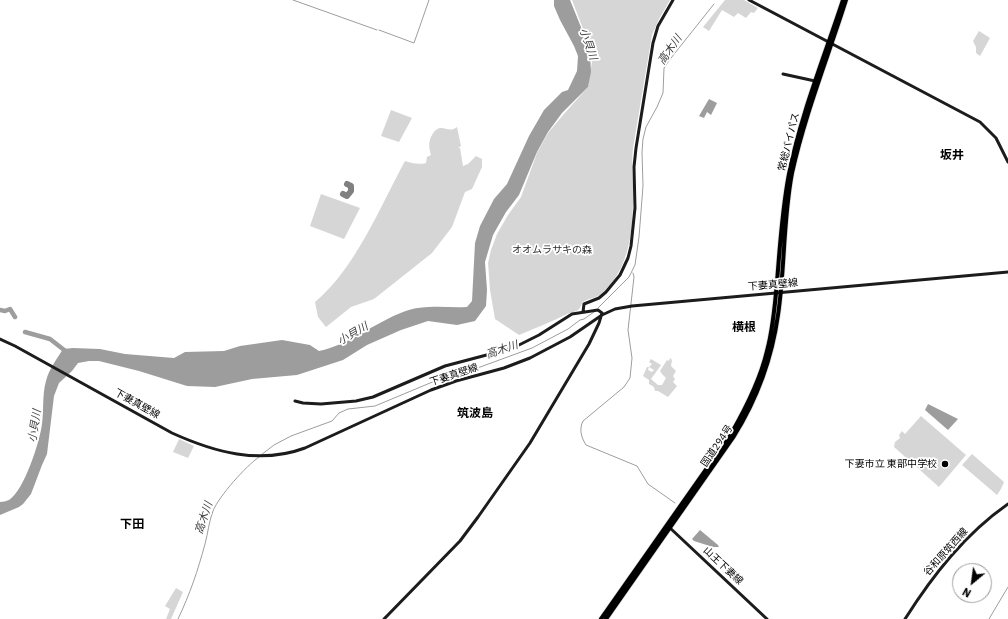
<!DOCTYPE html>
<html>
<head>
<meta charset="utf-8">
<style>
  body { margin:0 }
  #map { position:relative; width:1008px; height:619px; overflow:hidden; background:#fff; font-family:"IBM Plex Sans",sans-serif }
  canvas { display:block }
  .north { position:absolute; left:952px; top:563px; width:40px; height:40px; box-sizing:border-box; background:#fff; border:1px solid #999; border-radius:50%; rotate:209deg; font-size:11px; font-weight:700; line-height:16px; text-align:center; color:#000 }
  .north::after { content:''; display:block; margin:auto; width:14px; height:18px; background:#000; clip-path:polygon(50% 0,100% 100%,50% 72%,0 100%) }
</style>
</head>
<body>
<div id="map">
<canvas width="1008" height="619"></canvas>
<div class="north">N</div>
</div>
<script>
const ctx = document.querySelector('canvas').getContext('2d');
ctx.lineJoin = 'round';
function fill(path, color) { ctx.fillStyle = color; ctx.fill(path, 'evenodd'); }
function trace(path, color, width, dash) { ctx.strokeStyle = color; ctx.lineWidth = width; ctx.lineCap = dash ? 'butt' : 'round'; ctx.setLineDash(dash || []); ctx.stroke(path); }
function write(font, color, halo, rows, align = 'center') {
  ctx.font = font + ' "IBM Plex Sans","Noto Sans JP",sans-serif'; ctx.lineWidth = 3.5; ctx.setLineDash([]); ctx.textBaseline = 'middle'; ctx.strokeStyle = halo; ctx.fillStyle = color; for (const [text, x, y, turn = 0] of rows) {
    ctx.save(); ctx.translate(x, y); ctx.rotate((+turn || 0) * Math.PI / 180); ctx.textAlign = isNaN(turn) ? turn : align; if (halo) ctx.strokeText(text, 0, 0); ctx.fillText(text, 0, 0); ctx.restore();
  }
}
fill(new Path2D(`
  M 572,0 L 670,0 L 659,19 L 652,35 L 633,148 C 631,167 634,185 633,203 C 632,236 628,270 602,293 C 597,298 589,298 583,302 C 581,304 581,308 578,310 C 575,312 570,313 567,314 C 551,322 535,328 519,335 L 495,319 L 490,290 L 488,263 L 491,250 L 497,234 L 508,215 L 521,197 L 537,153 L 548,133 L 563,115 L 588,87 L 592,62 L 588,42 Z
  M 725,0 L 744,0 L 758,8 L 754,13 L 751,12 L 746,18 L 738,13 L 734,17 L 722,10 L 709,31 L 703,27 Z
  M 979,31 L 990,38 L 980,56 L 976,53 L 976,47 L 973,41 Z
  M 391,110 L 412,118 L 399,142 L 381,136 Z
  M 457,127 L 461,146 L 458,148 L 460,148 L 463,166 L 468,164 L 476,156 L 482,159 L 482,167 L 472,189 L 465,192 L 452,227 L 432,253 L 374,299 L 351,307 L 326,327 L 318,317 L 315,302 C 355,269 380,207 405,161 C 411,163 419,165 426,163 L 427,157 L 431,155 C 429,148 428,142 432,135 C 441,120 447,135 457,127 Z
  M 321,194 L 360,208 L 344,239 L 310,226 Z
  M 670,358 L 672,360 L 671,366 L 676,371 L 673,376 L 675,379 L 673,382 L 677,386 L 668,397 L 658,391 L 655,391 L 654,387 L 649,384 L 649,380 L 643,376 L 647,367 L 649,367 L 648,370 L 652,372 L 654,370 L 649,367 L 652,364 L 649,362 L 651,359 L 661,365 L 651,379 L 658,385 L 662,385 L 666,378 L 662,374 L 660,371 L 667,360 L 669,361 Z
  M 921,416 L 966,455 L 939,487 L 894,447 L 895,442 L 900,438 L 899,435 L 902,431 L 905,434 Z
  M 179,439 L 194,446 L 188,458 L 173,452 Z
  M 972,454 L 1004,482 L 1001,489 L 997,495 L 962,465 Z
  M 176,588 L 183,592 L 171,619 L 166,619 L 170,609 L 165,606 Z`), '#d6d6d6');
fill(new Path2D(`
  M 554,0 L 570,0 L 587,42 L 590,54 L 591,72 L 588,87 L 562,113 L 548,132 L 537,152 L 519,195 L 506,212 L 493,235 L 485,262 L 487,290 L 486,306 L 475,321 L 457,325 L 428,321 L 401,330 L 367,345 L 343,360 L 297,375 L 252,379 L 215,387 L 187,386 L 139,371 L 99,361 L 89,361 L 78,363 L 72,371 L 59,383 L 54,396 L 47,454 L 42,465 L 31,494 L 23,504 L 19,507 L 0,515 L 0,502 C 3,502 6,501 9,500 C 24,491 40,441 42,424 C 44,410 42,395 46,381 C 49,369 57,359 63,349 L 73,348 L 100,349 L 125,354 L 174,358 L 185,352 L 224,351 L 240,346 L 282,340 L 310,345 L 319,351 C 349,345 374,323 403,312 C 424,304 446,308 467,307 L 472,301 L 475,243 L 480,226 L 494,199 L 507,184 L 529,136 L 544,110 L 562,92 L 568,90 L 577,71 L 578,56 L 574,46 L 560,20 L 554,6 Z
  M 709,99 L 717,103 L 711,115 L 707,112 L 704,118 L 699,116 Z
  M 928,404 L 958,419 L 948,430 L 925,410 Z
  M 700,530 L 718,545 L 719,547 L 713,547 L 694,541 L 692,539 Z`), '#9d9d9d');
trace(new Path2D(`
  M 293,0 L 377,30
  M 379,30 L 414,43 L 429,0
  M 633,273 L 634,277 L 628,330 L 632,358 L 630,378 L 624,387 L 583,421 C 579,429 581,437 586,445 L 637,466 L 648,484 L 675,503
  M 598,308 L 629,277 L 635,265 L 639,237 L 643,186 L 642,152 L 643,139 L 646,127 L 657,107 L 663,93 L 664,68 L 671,58 L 714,4
  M 261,455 L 274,445 L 291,436 L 332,421 L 339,413 L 348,409 L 375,406 L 442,378 L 472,370 L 532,348 L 568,329 L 580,320 L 584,319 L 594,312
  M 178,619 C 190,594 198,570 205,544 C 208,533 209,521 213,511 C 219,496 246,466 259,457
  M 989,619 L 1008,587`), '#9d9d9d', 1);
trace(new Path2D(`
  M 0,310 L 5,311 L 10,309 L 15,317
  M 25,332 L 50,339 L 68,353`), '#9d9d9d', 4.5);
trace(new Path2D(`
  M 343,194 L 347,196 L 351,191 L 351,186 L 347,184`), '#808080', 6);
const highway = new Path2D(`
  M 601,619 L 731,434 C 746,408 760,381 767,351 C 773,329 775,306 777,282 C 780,246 782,210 789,174 C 801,114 824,58 843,0
  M 606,619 L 734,436 C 757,399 772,358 778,315 C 785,268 783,220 792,173 C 805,114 828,57 846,0`);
trace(highway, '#dbdbdb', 5.5);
trace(new Path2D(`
  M 749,0 L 980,122 L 996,138 L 1008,162
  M 783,74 L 815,81
  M 583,312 L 584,304 L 599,298 L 606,292 L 620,275 L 628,258 L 631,246 L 635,208 L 634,167 L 636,148 L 653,43 L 658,26 L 673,0
  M 0,339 L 15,346 L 172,433 C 214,452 259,465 305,448 L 431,390 L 456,381 L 504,368 L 530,358 L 570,337 L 602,315 L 615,309 L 632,306 L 1008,272
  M 295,401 L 303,403 L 321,404 L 356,401 L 373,397 L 445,366 L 513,348 L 539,335 L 572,314 L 598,310 L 602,313 L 599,323 L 589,344 L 530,443 L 478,517 L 460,541 L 384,619
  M 669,527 L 767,619
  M 905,619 C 933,575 965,534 1008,504`), '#1c1c1c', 3);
trace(highway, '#000', 4);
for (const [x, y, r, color] of [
  [945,464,4,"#000"]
]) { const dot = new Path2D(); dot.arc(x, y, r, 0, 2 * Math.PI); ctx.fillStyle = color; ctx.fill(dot); trace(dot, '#fff', 1.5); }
write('10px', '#000', '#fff', [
  ["常総バイパス",789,142,-76],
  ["下妻真壁線",773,285,-5],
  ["下妻真壁線",454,375,-18],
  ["下妻真壁線",137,404,29],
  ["国道294号",717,446,-56],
  ["谷和原筑西線",946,552,-48],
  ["山王下妻線",723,566,43]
]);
write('10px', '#2d2d2d', '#fff', [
  ["オオムラサキの森",552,250]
]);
write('10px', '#000', '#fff', [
  ["下妻市立 東部中学校",937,464]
], 'right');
write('italic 11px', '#3e3e3e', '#fff', [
  ["小貝川",588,44,71],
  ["高木川",670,50,-55],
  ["小貝川",353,334,-30],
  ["高木川",502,350,-19],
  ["小貝川",35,426,-81],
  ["高木川",204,518,-71]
]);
write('bold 12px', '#000', '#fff', [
  ["坂井",952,156],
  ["横根",744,328],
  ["筑波島",475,414],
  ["下田",132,525]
]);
</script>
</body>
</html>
